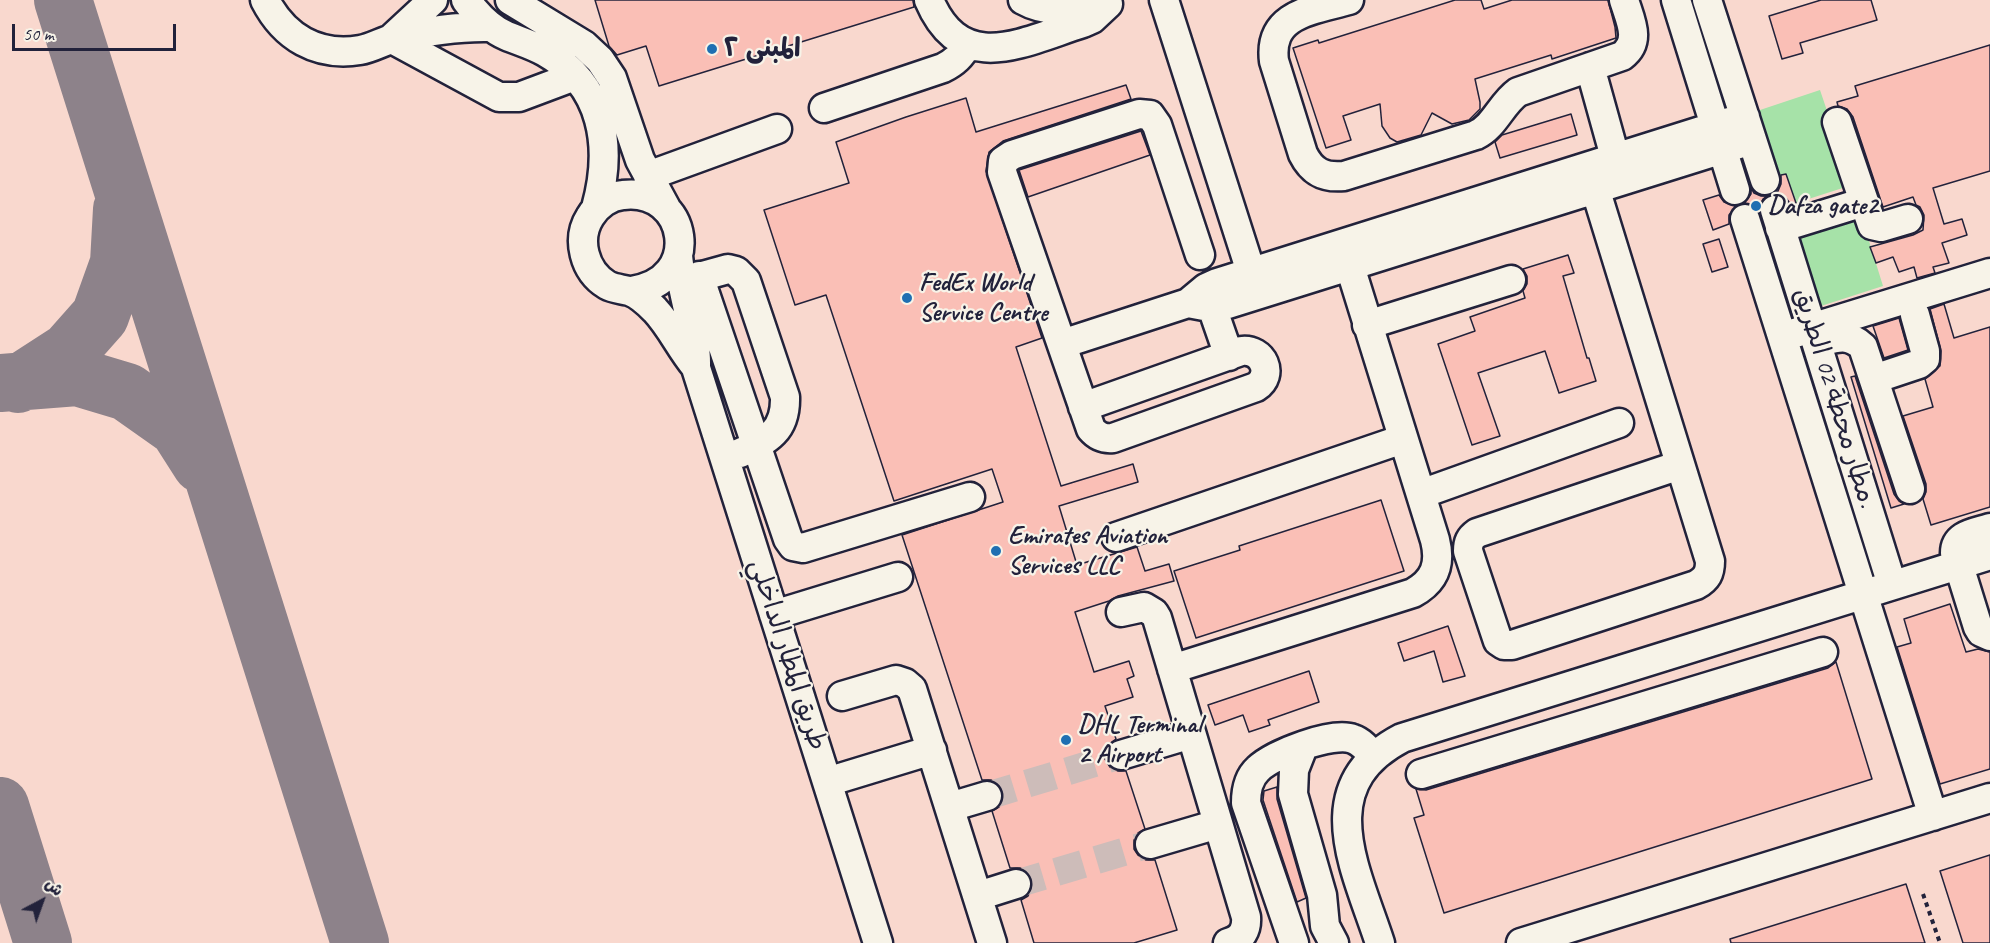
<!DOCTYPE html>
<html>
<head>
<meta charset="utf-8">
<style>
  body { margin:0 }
  #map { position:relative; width:1990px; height:943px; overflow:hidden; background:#f8e3d9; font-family:Caveat,"Playpen Sans Arabic",sans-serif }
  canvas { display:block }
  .north { position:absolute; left:12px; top:871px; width:60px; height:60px; -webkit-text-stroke:4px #f7f3e8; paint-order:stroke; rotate:41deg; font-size:16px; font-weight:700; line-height:24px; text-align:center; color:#22223b }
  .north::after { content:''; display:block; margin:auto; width:21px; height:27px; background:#22223b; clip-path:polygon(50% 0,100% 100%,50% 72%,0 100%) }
  .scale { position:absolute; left:12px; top:24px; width:164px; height:27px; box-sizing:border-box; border:3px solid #22223b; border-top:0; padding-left:8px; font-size:18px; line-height:21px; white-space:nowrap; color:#22223b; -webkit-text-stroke:4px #f7f3e8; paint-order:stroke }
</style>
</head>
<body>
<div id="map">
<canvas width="1990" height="943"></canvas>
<div class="north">ش</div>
<div class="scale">50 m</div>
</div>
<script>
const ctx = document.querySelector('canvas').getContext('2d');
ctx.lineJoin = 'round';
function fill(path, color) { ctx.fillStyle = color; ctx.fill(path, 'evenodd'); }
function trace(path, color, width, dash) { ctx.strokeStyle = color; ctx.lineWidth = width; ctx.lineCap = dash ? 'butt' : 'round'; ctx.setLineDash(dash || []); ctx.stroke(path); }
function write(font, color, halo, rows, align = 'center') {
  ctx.font = font + ' Caveat,"Playpen Sans Arabic",sans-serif'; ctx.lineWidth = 4.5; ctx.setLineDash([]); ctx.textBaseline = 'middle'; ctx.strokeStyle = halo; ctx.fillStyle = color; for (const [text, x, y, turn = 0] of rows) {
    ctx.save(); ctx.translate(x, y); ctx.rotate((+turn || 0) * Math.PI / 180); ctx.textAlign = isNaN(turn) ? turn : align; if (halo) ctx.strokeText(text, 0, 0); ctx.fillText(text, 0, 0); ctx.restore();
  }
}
fill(new Path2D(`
  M 0,0 L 1990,0 L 1990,943 L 0,943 Z`), '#f9d8ce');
fill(new Path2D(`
  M 1820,90 L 1852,185 L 1796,203 L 1786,174 L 1776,177 L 1754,112 Z
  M 1854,218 L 1865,228 L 1883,286 L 1818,307 L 1789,236 Z`), '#a6e2a8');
trace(new Path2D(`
  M 63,0 L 360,943
  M 0,383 L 77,377 L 127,392 L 178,428 L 201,464
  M 18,384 L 69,351 L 100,316 L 119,263 L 122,209
  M 0,806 L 43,943`), '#8d828a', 58);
const building = new Path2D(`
  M 595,0 L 913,0 L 914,7 L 659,86 L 646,46 L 617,55 L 609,46 Z
  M 1455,0 L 1481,0 L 1484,9 L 1512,0 L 1608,0 L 1615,27 L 1616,38 L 1552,59 L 1551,55 L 1475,79 L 1480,102 L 1480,109 L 1469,120 L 1452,124 L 1432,113 L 1421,135 L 1397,142 L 1390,138 L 1382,126 L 1380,104 L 1343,116 L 1351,140 L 1326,148 L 1293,48 L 1318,40 L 1319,43 Z
  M 1821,0 L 1871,0 L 1877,20 L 1800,43 L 1803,53 L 1782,59 L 1769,16 Z
  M 1990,45 L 1990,171 L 1933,188 L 1944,224 L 1962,219 L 1967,235 L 1942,243 L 1949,263 L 1933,267 L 1935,273 L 1917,278 L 1914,267 L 1899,272 L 1893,257 L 1876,263 L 1870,247 L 1913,235 L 1923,230 L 1924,215 L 1920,207 L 1916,205 L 1913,197 L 1883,207 L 1853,117 L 1847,109 L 1838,106 L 1837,102 L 1858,96 L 1855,86 Z
  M 1126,85 L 1131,99 L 1003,141 L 989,152 L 986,171 L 1042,338 L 1016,347 L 1061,486 L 1133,464 L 1138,482 L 1059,506 L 1077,565 L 1137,547 L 1145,571 L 1169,564 L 1174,581 L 1118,596 L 1109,601 L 1075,612 L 1094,672 L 1129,661 L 1134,676 L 1127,679 L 1133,697 L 1105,706 L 1116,739 L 1109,744 L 1105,752 L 1105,759 L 1110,767 L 1118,771 L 1126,771 L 1145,829 L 1138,833 L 1134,840 L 1134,849 L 1138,855 L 1146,860 L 1155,860 L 1177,930 L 1134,943 L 1034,943 L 1021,900 L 1028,896 L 1032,888 L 1031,879 L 1028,872 L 1020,868 L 1010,868 L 992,811 L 999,807 L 1003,800 L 1003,791 L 998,784 L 991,780 L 982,780 L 902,535 L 1003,502 L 992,469 L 894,501 L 826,295 L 795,305 L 764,210 L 849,183 L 836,142 L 906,117 L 966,98 L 976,132 Z
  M 1571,114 L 1577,135 L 1500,158 L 1495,142 L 1502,135 Z
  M 1141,131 L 1150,155 L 1028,197 L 1019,170 Z
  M 1786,174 L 1796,203 L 1791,205 L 1786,198 L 1779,194 L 1773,194 L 1778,191 L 1781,184 L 1781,175 Z
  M 1751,188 L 1754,193 L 1761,196 L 1767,196 L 1763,199 L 1759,211 L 1756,207 L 1744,203 L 1751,194 Z
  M 1719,195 L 1724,202 L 1736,206 L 1729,215 L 1729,224 L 1713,230 L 1703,200 Z
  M 1719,239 L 1728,267 L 1712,272 L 1703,244 Z
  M 1568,255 L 1574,273 L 1563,276 L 1587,358 L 1589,358 L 1596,381 L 1559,393 L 1545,351 L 1478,373 L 1500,436 L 1472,445 L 1438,344 L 1475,331 L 1470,317 L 1525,298 L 1523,291 L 1527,284 L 1527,276 L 1523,269 Z
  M 1944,304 L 1954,338 L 1990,327 L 1990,507 L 1931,525 L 1923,499 L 1926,492 L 1926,484 L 1903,416 L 1933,407 L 1925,379 L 1940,366 L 1941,351 L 1930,309 Z
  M 1899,318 L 1908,350 L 1884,358 L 1873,326 Z
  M 1855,376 L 1894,494 L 1899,501 L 1904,504 L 1891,508 L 1851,377 Z
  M 1381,500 L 1404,571 L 1196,638 L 1174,571 L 1240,550 L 1239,546 Z
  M 1950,604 L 1966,652 L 1978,649 L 1990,652 L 1990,769 L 1940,784 L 1897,647 L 1911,643 L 1904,619 Z
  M 1448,626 L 1465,676 L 1443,682 L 1434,651 L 1404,661 L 1398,643 Z
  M 1836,662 L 1872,779 L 1444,913 L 1414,818 L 1424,815 L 1416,789 L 1426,790 L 1828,668 Z
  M 1309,671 L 1319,702 L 1268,720 L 1270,725 L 1249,732 L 1243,715 L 1215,725 L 1208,705 Z
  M 1277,787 L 1277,799 L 1306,898 L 1297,902 L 1263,800 L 1264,791 Z
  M 1990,855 L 1990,943 L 1963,943 L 1940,871 Z
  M 1906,884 L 1925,943 L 1731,943 L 1730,939 Z`);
fill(building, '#fabfb6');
trace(building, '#22223b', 1.5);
trace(new Path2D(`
  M 987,796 L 1121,755
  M 1016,884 L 1150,844`), '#cdbcb9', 28, [28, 14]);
const minor = new Path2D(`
  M 265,0 C 284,37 317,57 360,50 C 372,48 383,41 395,38 C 427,31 458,26 491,27
  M 466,0 C 477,15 490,29 507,36 C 519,41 533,45 545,52 C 604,85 613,147 596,208
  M 510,0 L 584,45 L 600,60 L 612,78 L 640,160 L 666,208
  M 929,0 C 962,77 1022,42 1083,23 L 1092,19 L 1108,4
  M 1023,0 C 1046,13 1072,10 1097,6
  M 1164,0 L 1251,272
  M 1349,0 C 1314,10 1268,13 1274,61 L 1303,154 C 1312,172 1324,178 1344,176 L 1476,135 C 1495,126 1501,104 1518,92 L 1622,56 C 1642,41 1630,20 1624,0
  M 1676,0 L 1735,190
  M 1707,0 L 1765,180
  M 393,37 L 433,0
  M 392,39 L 499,97 L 519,97 L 575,76
  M 1590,67 L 1615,157
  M 824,108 L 943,68 C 955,62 961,56 967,45
  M 1837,122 L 1872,225 L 1881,227 L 1908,219
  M 648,176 L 777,129
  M 1595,188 L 1710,561 C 1710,573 1707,579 1696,585 L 1512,645 L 1504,645 L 1498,641 L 1468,551 C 1468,542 1470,538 1477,533 L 1680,465
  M 1775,210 L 1892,585
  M 1745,219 L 1933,816
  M 1780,228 L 1864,202
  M 678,255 C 681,293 697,330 696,368 L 878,943
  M 699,276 L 788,539 L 793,546 L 803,548 L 970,497
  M 681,282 L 728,269 L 736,271 L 746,281 L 785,397 C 786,431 768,440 740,453
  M 631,291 C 705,281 688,187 623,195 C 610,196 597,205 590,217 C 576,239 584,271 607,285 C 614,289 622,289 629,291 C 639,294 648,303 655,310 C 671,327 680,348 695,366
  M 1188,303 L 1204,306 L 1225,305 L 1752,140
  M 1212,307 L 1229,356
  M 1367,325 L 1511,280
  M 1795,333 L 1990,273
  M 1817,343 C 1835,338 1848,332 1863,347 L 1910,489
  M 1062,344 L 1188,303 L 1206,288 L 1217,283 L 1745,117
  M 1874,379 L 1919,364 L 1925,359 L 1925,351 L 1915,315
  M 1083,407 L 1241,351 C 1263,348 1275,375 1256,387 L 1113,438 C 1103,439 1097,436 1091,429 L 1002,172 L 1003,161 L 1012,155 L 1139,114 L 1150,115 L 1157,125 L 1200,255
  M 1421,494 L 1619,423
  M 1990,528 C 1975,533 1955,534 1955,553 L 1978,627 L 1981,632 L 1990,636
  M 1116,537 L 1403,439
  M 1121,612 L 1144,607 L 1154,613 L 1157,618 L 1246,917 C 1247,930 1242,939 1228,943
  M 774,615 L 898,577
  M 1172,669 L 1413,593 C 1435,581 1441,564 1435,540 L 1343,244
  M 842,696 L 896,680 L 905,683 L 912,689 L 992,943
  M 1303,747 L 1294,770 L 1293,794 L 1322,895 L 1325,926 L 1334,943
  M 1121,755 L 1191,734
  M 1421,774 L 1823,652
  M 827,782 L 932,750
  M 950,807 L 987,796
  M 1150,844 L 1218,824
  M 978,896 L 1016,884
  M 1294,943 L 1246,803 C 1246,790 1248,778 1258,769 C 1273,754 1333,731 1353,739 C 1362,742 1368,750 1374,757
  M 1380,943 C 1356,869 1310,786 1402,738 L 1990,555
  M 1521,943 L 1990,798`);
trace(minor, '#22223b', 33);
trace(new Path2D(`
  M 1923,894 L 1940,943`), '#22223b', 4, [4.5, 4.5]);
trace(minor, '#f7f3e8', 28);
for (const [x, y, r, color] of [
  [712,49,6,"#1f6fb2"],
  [1756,206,6,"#1f6fb2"],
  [907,298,6,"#1f6fb2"],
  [996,551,6,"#1f6fb2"],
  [1066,740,6,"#1f6fb2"]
]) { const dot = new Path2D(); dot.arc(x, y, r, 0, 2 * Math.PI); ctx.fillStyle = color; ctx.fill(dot); trace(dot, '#f7f3e8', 2); }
write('bold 26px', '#22223b', '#f7f3e8', [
  ["المبنى ٢",724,49],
  ["Dafza gate2",1768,206],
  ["FedEx World",919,283],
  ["Service Centre",919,313],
  ["Emirates Aviation",1008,536],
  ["Services LLC",1008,566],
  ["DHL Terminal",1078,725],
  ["2 Airport",1078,755]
], 'left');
write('26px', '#22223b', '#f7f3e8', [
  ["مطار محطة 02 الطريق.",1834,398,73],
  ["طريق المطار الداخلي",787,655,72]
]);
</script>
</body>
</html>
